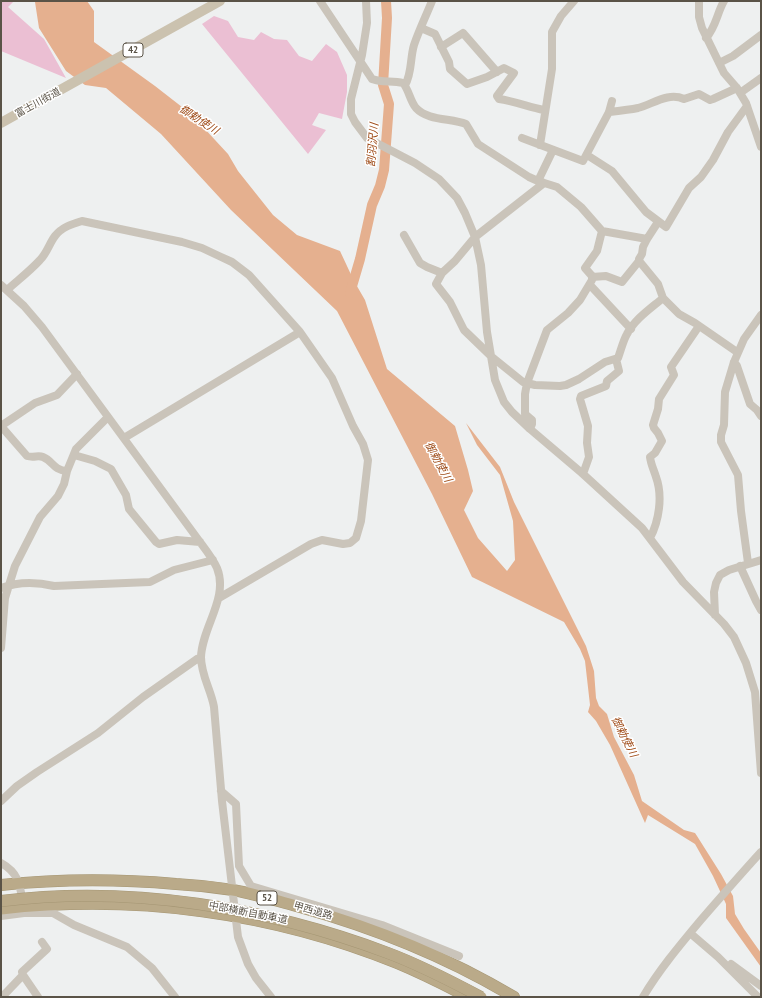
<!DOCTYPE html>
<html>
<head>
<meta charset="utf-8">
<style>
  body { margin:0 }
  #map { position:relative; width:762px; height:998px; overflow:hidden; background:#eef0f0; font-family:"PT Sans",sans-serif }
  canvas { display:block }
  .frame { position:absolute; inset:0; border:2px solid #5a5347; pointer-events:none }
</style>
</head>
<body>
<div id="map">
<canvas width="762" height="998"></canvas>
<div class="frame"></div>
</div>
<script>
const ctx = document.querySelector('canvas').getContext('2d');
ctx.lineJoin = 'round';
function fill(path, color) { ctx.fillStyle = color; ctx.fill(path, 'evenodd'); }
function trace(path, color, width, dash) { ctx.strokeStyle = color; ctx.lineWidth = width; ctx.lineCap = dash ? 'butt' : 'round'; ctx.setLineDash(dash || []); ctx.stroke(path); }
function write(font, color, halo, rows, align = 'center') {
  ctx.font = font + ' "PT Sans","Noto Sans JP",sans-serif'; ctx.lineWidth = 3; ctx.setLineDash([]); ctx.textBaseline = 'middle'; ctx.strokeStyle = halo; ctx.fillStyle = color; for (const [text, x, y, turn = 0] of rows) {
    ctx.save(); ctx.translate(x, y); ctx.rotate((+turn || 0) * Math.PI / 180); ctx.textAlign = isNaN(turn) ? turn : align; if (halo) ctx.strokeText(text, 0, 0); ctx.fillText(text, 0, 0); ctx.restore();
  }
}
fill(new Path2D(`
  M 1,1 L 14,1 L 8,7 L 44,39 L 66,78 L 1,51 Z
  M 214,16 L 228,21 L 238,37 L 254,40 L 261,32 L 274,39 L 287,40 L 299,56 L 312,61 L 326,44 L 337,52 L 347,75 L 347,92 L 342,119 L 319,113 L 312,125 L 326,130 L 308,154 L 202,24 Z`), '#ebbfd3');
fill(new Path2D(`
  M 30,1 L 87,1 L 94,11 L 94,42 L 155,86 L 191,114 L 228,154 L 238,171 L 273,215 L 297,235 L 340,251 L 354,281 L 365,300 L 387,369 L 455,426 L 468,470 L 473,491 L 464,510 L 478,538 L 507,571 L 515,560 L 513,521 L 500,475 L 477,445 L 466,423 L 500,467 L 514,502 L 586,646 L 594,671 L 596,698 L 599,706 L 607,714 L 614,737 L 634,775 L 642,801 L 684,830 L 695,833 L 697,836 L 721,874 L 733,896 L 735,914 L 744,929 L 761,953 L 761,967 L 726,918 L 726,904 L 713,876 L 695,844 L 648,815 L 645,823 L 610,745 L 596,721 L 588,712 L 590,705 L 585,661 L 580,649 L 564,622 L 472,577 L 432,494 L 337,311 L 231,210 L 161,134 L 106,88 L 85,85 L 66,71 L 39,28 L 35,2 Z`), '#e5b08f');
trace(new Path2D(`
  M 350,293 L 360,259 L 372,205 L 380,186 L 384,170 L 389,104 L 383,85 L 387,18 L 386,1`), '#e5b08f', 10);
const highway = new Path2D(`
  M 1,885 C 59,879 118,879 176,884 C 195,885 214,887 233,890 C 256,894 278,901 300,907 C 375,928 447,957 514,997
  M 1,909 C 135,894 272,912 397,963 C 421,973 445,985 468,997`);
trace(highway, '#a59674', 12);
trace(new Path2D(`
  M 320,1 L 372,79 C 382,83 393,80 403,83 C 409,90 410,101 416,108 C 428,121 451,118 466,124 L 478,144 L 529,177 L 538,181 L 557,187 L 581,207 L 602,231 L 647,239
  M 366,1 L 367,23 L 362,55 L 351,99 L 351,114 L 355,122 L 367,138 L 415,163 L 439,179 L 457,198 L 465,213 L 475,237 L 481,265 L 487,332 L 495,380 L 504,402 L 512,412 L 530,429 L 583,474 L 642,528 L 683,582 L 724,624 L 734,637 L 746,663 L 755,692 L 761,773
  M 699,1 L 699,17 L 702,28 L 724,73 L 737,88 L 746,103 L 761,147
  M 421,28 L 435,34 L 449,62 L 450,69 L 467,84 L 487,77 L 504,68 L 514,73 L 497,96 L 499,99 C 514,101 529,107 544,110
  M 706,38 C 716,27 717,13 724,1
  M 441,47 L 463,33 L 497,72
  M 719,63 L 733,56 L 761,35
  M 405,85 C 412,74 410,58 414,45 C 419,30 426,16 432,1
  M 740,93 L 761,78
  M 609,112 C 618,111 628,110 638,108 C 653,104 668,92 684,99 L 699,94 L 710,100 L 713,99 L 737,88
  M 522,138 L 583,161 L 609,112 L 612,101
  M 540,145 L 552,69 L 552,32 L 561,16 L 574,1
  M 587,155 L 612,171 L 646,212 L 666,227 L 689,188 L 701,177 L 713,160 L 728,132 L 747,106
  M 538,181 L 553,150
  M 544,183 L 475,237 L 455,261 L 442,273 L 436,284 L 450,302 L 464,330 L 492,357 L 523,382 L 535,385 L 560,386 L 566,385 L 579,379 L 605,362 L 618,358 C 621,350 623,341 627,334 C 635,319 650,309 663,298
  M 658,222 L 647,239 L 643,247 L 642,254 L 639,259 L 640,262 L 658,284 L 663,298 L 679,314 L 695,323 L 737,352
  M 404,235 L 420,263 L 427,267 L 442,273
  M 592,277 L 606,276 L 622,282 L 639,261
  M 1,285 L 24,306 L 42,327 L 200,542 C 206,550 213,559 217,568 C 229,598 202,627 201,657 C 201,675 211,690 214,707 L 222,801 L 238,937 L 248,964 L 256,978 L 271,997
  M 590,285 L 631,329
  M 7,290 C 18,280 30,271 40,260 C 47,253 49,244 55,236 C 62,227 72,224 82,221 L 182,242 L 202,248 L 219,256 L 232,262 L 249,275 L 300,332 L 332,378 L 353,426 L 363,444 L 368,460 L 361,521 L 356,538 L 350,543 L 343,544 L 322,540 L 311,544 L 219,598
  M 734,362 L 737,366 L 750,404 L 757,410 L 761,416
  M 1,426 L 35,403 L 57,395 L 77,374
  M 1,426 L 27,456 C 34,458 38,455 43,457 C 53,461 53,470 67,471
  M 530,429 L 532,424 L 532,420 L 525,414 L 525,394 L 527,383 L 547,330 L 568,313 L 580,300 L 592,280 L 592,276 L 585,268 L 597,251 L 602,231
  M 124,438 L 300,332
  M 74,455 L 95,461 L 111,469 L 126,495 L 129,509 L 156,542 L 159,544 L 177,540 L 200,542
  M 583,474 L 589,457 L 587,443 L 588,426 L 580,399 L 581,396 L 606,386 L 607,381 L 619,371 L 616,359
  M 650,538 C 659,521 663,496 656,477 C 654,470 651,465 650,457 L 655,453 L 662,441 L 658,433 L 654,428 L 653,425 L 658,409 L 659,399 L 674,375 L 671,367 L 699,326
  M 748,563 L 741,511 L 738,475 L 721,442 L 721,435 L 724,425 L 725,392 L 734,362 L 744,339 L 761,315
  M 740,566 L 756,601 L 761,610
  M 1,588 C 17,582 37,582 54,586 L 150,582 L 174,570 L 213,560
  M 715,615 L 714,592 L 716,583 L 720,575 L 729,570 L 761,560
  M 1,648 L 5,598 L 15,566 L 40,517 L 58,496 L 64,484 L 67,471 L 76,449 L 108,417
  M 221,791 L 236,804 L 239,866 L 251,886 L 382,925 L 459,956
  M 1,801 L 17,786 L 37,772 L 98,733 L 143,697 L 197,659 L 201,658
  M 1,863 C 19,873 20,885 23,904
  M 1,916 L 24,913 L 53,913 L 74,925 L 127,947 L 152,968 L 175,997
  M 690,933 L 718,957 L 758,997
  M 731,964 L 761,986
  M 2,997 L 23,975
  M 38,997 L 23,975 L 22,972 L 47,949 L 42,942
  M 643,997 C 659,970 680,945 700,921 C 720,898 740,875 761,852`), '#cac4ba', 8);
trace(new Path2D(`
  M 1,123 L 220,1`), '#cbc2af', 10);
trace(highway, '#baaa89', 11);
const highwayBridge = new Path2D(`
  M 1,901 C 131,885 266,907 388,953 C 420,965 451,981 481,997`);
trace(highwayBridge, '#a59674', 12, []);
trace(highwayBridge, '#baaa89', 11);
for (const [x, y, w] of [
  [133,50,20],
  [267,898,20]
]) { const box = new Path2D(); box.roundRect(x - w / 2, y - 7, w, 14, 3); ctx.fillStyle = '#fff'; ctx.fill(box); trace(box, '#5a5347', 1); }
write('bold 9px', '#5a5347', null, [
  ["42",133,50],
  ["52",267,898]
]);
write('10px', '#5a5347', '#fff', [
  ["富士川街道",38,103,-29],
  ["甲西道路",313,911,16],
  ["中部横断自動車道",248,913,11]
]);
write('italic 11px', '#9e4a16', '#fff', [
  ["御勅使川",199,120,33],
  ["割羽沢川",373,145,-85],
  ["御勅使川",438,462,61],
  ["御勅使川",624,737,63]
]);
</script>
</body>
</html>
